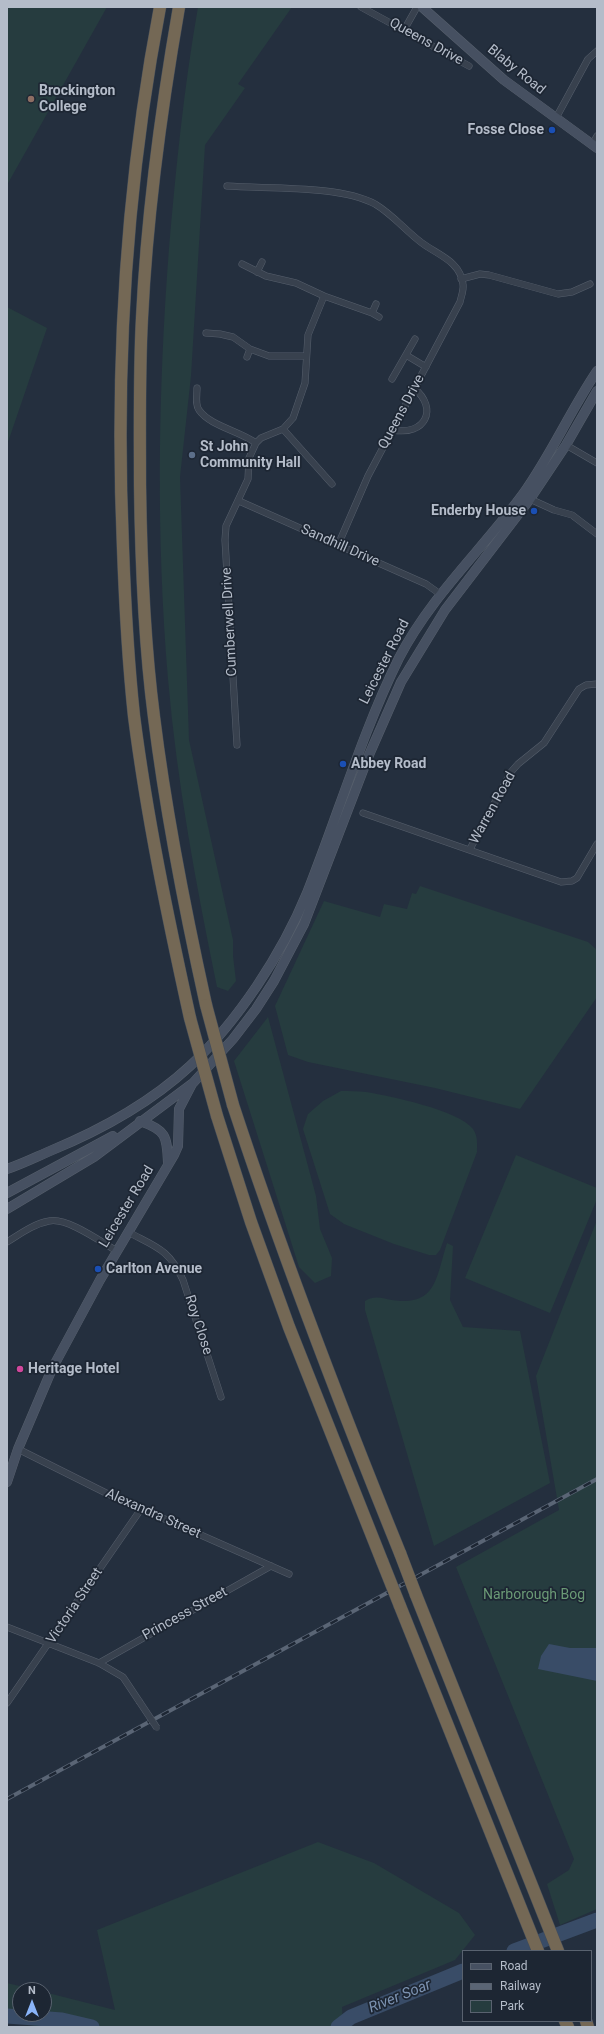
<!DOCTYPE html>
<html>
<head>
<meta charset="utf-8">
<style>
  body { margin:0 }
  #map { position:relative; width:604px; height:2034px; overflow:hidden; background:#242f3e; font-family:Roboto,sans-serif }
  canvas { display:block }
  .frame { position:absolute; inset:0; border:8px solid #b4bcc9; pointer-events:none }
  .legend { position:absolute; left:462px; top:1950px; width:130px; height:72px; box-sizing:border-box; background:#1d2633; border:1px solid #59626f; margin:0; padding:5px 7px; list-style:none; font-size:12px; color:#b4bcc9 }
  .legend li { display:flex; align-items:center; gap:8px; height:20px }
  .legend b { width:20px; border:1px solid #59626f }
  .north { position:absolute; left:12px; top:1982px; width:40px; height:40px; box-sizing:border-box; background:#1d2633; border:1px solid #59626f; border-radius:50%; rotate:0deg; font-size:11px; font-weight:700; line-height:16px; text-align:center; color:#b4bcc9 }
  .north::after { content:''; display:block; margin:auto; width:14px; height:18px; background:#8ab4f8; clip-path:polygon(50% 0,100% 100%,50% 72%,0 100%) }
</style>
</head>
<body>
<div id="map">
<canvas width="604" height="2034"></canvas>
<div class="frame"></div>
<ul class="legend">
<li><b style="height:5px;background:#465061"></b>Road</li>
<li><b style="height:5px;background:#5a6575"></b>Railway</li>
<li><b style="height:11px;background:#263c3f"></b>Park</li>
</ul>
<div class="north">N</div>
</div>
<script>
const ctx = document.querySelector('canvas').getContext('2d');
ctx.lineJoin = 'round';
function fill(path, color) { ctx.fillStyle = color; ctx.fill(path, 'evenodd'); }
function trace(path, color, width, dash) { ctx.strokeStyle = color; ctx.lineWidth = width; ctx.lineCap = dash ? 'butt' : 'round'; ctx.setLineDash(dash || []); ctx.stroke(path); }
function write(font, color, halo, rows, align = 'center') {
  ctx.font = font + ' Roboto,sans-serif'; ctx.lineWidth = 3.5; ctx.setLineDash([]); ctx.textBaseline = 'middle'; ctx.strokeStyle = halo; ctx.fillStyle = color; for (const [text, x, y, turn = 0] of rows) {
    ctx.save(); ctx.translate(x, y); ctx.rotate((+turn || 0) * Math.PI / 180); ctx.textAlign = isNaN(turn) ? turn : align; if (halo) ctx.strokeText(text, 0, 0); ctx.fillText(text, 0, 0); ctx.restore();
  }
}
fill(new Path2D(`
  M 7,7 L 107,7 L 7,185 Z
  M 198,7 L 292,7 L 238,84 L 245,88 L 205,145 L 191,376 L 180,477 L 189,740 L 233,940 L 233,956 L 236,981 L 228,991 L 217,987 C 196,885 177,783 168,679 C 156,535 158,392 169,248 C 176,167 184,87 198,7 Z
  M 7,307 L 47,328 L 7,445 Z
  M 420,886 L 588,942 L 597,950 L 597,997 L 520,1109 L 435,1088 L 308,1062 L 288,1055 L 275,1006 L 324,901 L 380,917 L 384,904 L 407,909 L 412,893 L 416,894 Z
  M 268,1017 L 316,1196 L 320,1229 L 332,1258 L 331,1276 L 315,1283 L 299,1267 L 234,1061 Z
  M 341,1091 C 349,1091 358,1091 366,1092 C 390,1096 458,1110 473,1129 C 478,1136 477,1144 477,1152 L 440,1250 L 436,1255 L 429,1255 L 394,1244 L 344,1224 L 330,1214 L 303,1129 L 308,1114 L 323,1101 Z
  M 516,1155 L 597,1188 L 597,1199 L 550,1313 L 465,1278 Z
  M 597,1220 L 597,1909 L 560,1925 L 547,1884 L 569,1870 L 574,1859 L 456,1567 L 559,1510 L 536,1376 Z
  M 447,1243 L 453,1246 L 450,1300 L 463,1327 L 520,1331 L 550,1483 L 434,1546 L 365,1310 L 365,1301 C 375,1295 381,1298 392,1300 C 437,1307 436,1277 447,1243 Z
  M 318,1842 L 374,1863 L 459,1913 L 475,1935 L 455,1960 L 342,2007 L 343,2025 L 340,2027 L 38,2027 L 7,2020 L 7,1983 L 36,1990 L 20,1990 L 20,2014 L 44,2014 L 44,1992 L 115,2010 L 97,1930 Z`), '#263c3f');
fill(new Path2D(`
  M 549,1644 L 570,1648 L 597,1648 L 597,1681 L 538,1669 L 541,1656 Z`), '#394c67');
trace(new Path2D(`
  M 514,1951 L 597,1920
  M 7,2016 L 62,2020 L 92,2027
  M 338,2027 L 351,2017 L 463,1971`), '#394c67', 15);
const street = new Path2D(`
  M 361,7 L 469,66
  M 404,30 L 417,7
  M 556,118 L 588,59 L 597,51
  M 592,145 L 597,136
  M 227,186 C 268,189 340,185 375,204 C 392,214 406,231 422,243 C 438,255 460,261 463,284 C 464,290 461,297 460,302 L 368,476 L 338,545
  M 242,264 L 266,276 L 296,283 L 324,296
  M 257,272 L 262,262
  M 461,279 L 480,274 L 489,275 L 558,294 L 572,292 L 590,284
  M 372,313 L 376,304
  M 206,333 L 220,334 L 233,337 L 250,349 L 269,356 L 306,356
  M 406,355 L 426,367
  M 247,357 L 250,349
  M 392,379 L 415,339
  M 197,388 C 197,395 195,405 199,410 C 210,426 240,431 256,443
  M 283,429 L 332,484
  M 393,430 C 425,436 439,409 414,388
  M 566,445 L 597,463
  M 530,499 L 554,510 L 572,515 L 597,534
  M 239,501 L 426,584 L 440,594
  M 237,745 L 225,540 L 226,526 L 248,479 L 249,458 L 256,443 L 261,438 L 283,429 L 293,418 L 305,383 L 308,335 L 324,296 L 372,313 L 379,317
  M 363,813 L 561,882 L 572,881 L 577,878 L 597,844
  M 470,849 L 511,772 L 518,764 L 544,743 L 579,689 L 586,685 L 597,684
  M 128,1232 C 156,1247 169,1249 183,1280 L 221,1397
  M 7,1242 C 20,1234 33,1224 49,1221 C 67,1217 101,1242 117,1251
  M 18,1449 L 108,1494 L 289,1574
  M 7,1627 L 99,1663 L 123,1677 L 139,1701
  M 99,1663 L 271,1566
  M 7,1703 L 141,1509`);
const secondary = new Path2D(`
  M 422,7 L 504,80 L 597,148
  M 140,1121 C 166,1130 167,1136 168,1162
  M 7,1169 C 22,1164 36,1157 50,1151 C 101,1130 149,1104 190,1066 C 238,1021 282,954 307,893 C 338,815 362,733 399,658 C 431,596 482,550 523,494 C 551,455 570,411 597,371
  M 7,1193 L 113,1136
  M 7,1209 L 94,1157 L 193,1083 L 233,1039 L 256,1009 L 274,981 L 304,924 L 369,755 L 401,682 L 445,610 L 530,499 L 566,445 L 597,391
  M 7,1482 L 18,1449 L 52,1369 L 100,1280 L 174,1155 L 178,1146 L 179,1109 L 192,1084`);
const highway = new Path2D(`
  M 160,7 C 126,185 115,367 123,548 C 125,604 128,660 134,716 C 147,818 168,918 190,1018
  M 179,7 C 161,110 147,214 142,318 C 139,374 140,429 140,485 C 141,562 144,640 154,717 C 166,814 185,910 206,1005
  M 233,1105 C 283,1257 340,1405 400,1553
  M 217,1116 L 251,1222 L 289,1327 L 382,1561
  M 416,1595 L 558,1951
  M 400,1606 L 538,1951
  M 565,2021 L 568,2027
  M 586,2021 L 588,2027`);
trace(street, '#565f6c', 7);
trace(secondary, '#565f6c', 10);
trace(highway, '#434c59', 13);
trace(street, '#38414e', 6);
trace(secondary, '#465061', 9);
trace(highway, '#746855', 12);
const rail = new Path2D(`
  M 7,1799 L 597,1479`);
trace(rail, '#5a6575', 4);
trace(rail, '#1d2633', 2.5, [8]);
const streetBridge = new Path2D(`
  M 139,1701 L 157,1728`);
const highwayBridge = new Path2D(`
  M 206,1005 L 233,1105
  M 190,1018 L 217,1116
  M 400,1553 L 416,1595
  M 382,1561 L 400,1606`);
trace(streetBridge, '#565f6c', 7, []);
trace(highwayBridge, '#434c59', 13, []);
trace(streetBridge, '#38414e', 6);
trace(highwayBridge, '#746855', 12);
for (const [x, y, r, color] of [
  [31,99,4,"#8d6e63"],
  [552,130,4,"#1a4fb4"],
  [192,455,4,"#5c6f8a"],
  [534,511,4,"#1a4fb4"],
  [343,764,4,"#1a4fb4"],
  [98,1269,4,"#1a4fb4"],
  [20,1369,4,"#d1479c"]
]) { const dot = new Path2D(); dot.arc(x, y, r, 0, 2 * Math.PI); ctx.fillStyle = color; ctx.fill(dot); trace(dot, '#1d2633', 1.5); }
write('14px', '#b4bcc9', '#1d2633', [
  ["Queens Drive",426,42,29],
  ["Blaby Road",516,70,39],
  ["Queens Drive",402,412,-62],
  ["Sandhill Drive",340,546,24],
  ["Cumberwell Drive",230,622,-93],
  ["Leicester Road",385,662,-63],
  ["Warren Road",493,808,-61],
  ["Leicester Road",127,1207,-59],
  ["Roy Close",198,1325,72],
  ["Alexandra Street",153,1514,24],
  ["Victoria Street",75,1606,-56],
  ["Princess Street",185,1614,-29]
]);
write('bold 14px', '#b4bcc9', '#1d2633', [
  ["Brockington",39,91],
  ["College",39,107],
  ["Fosse Close",544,130,"right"],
  ["St John",200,447],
  ["Community Hall",200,463],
  ["Enderby House",526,511,"right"],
  ["Abbey Road",351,764],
  ["Carlton Avenue",106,1269],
  ["Heritage Hotel",28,1369]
], 'left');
write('14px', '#6b9a76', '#1d2633', [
  ["Narborough Bog",534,1595]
]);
write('italic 15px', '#7c92b1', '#1d2633', [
  ["River Soar",400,1997,-22]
]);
</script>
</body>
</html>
